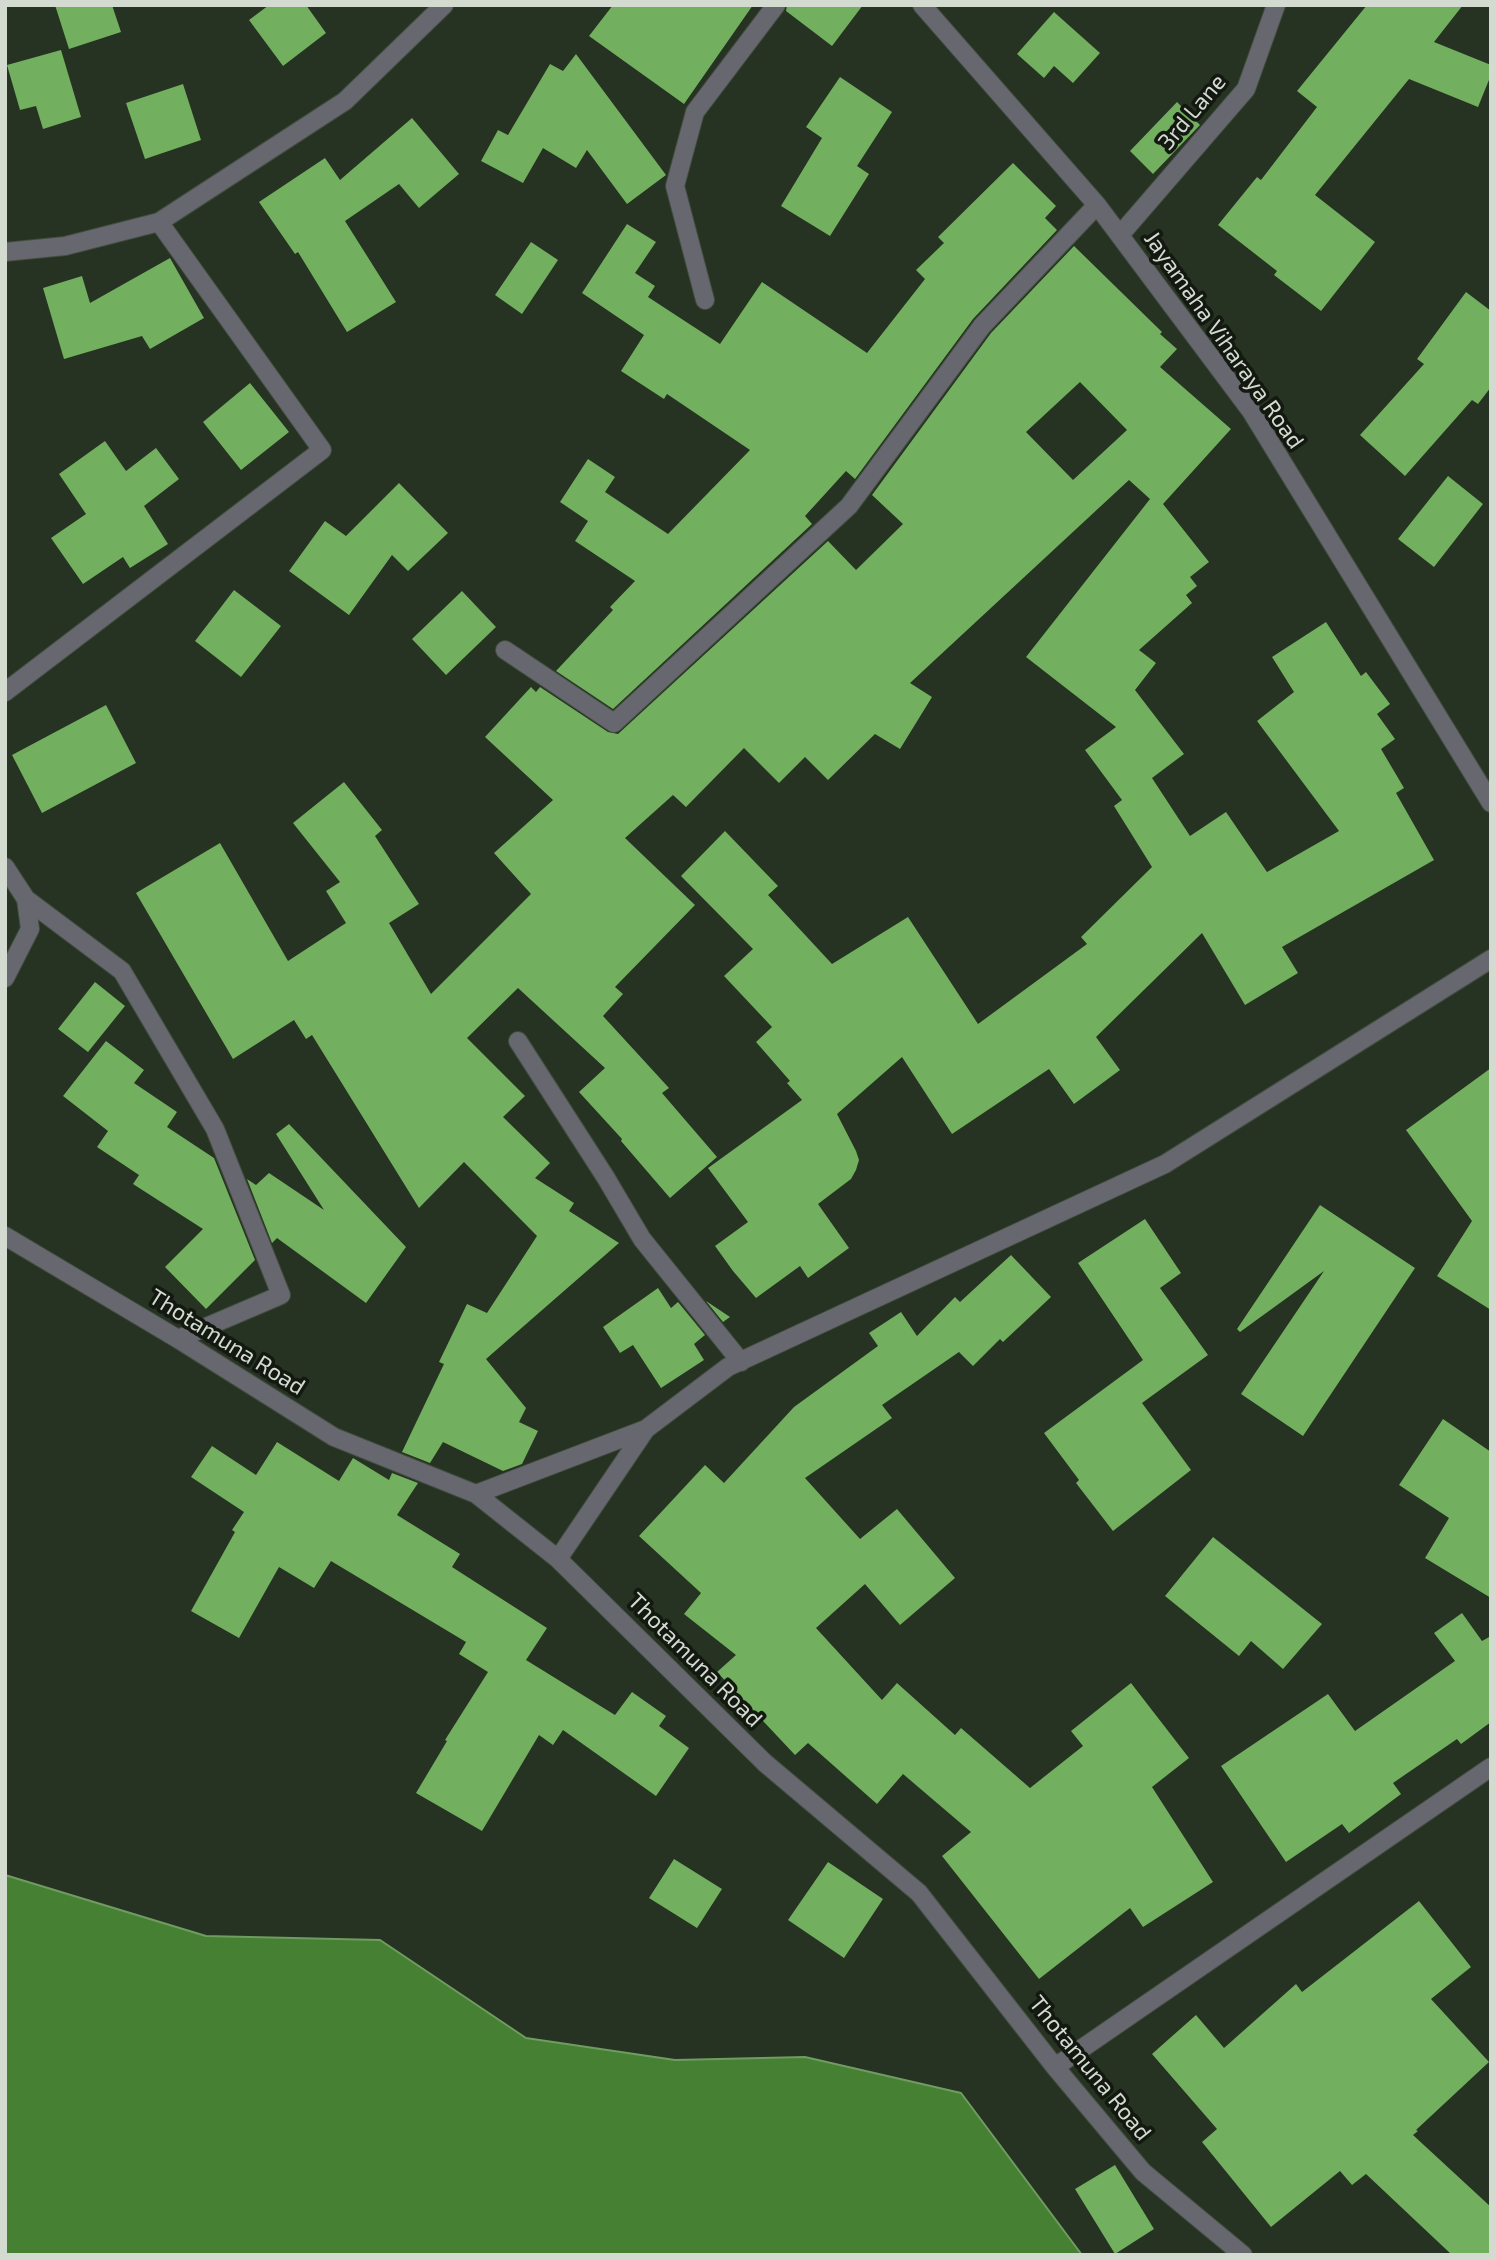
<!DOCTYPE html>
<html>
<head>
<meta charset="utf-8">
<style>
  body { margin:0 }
  #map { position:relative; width:1496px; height:2260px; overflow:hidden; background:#263222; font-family:"Exo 2",sans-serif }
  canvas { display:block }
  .frame { position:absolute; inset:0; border:7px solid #d3dbd1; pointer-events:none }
</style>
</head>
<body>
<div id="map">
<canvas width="1496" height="2260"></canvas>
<div class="frame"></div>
</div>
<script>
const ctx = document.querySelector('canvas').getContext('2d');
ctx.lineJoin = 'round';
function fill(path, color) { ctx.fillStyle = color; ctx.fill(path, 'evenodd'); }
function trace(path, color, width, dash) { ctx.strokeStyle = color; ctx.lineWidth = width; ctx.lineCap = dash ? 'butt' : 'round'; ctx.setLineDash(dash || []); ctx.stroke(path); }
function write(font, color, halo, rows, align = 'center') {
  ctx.font = font + ' "Exo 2",sans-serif'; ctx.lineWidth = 7; ctx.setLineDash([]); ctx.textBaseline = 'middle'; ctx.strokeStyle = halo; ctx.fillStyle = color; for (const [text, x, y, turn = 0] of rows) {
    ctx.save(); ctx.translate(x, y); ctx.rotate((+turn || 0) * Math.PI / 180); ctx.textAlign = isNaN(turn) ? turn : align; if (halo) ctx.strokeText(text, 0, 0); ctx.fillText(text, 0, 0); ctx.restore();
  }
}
const water = new Path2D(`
  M 5,1875 L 206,1936 L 380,1940 L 526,2038 L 675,2060 L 805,2057 L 961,2093 L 1082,2255 L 5,2255 Z`);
fill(water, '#468133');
trace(water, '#709c62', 2);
fill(new Path2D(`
  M 55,5 L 112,5 L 121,32 L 69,49 Z
  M 269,5 L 306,5 L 326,33 L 283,66 L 249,20 Z
  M 613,5 L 753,5 L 684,104 L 589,36 Z
  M 787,5 L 863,5 L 832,46 L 786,11 Z
  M 1367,5 L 1463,5 L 1434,42 L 1491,65 L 1491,75 L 1478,107 L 1409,79 L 1315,195 L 1375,242 L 1321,311 L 1274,275 L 1277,271 L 1218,225 L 1257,177 L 1261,180 L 1317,107 L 1297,91 Z
  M 1054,12 L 1100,53 L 1073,83 L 1054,66 L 1044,78 L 1017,54 Z
  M 61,50 L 81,117 L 43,129 L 36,106 L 20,110 L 7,65 Z
  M 576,54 L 666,175 L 627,204 L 587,150 L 576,168 L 543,148 L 523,183 L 481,161 L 498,130 L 508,135 L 550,64 L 563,71 Z
  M 840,77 L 892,112 L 857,166 L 869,174 L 830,236 L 781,206 L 822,138 L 806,127 Z
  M 183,84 L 201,140 L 145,159 L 126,103 Z
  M 1177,102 L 1200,125 L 1153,174 L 1130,151 Z
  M 412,118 L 459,174 L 419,208 L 399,184 L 345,221 L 396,302 L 347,332 L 298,252 L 295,254 L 259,202 L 325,158 L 340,180 Z
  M 1013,163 L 1056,206 L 1045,218 L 1057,230 L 973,319 L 855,479 L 846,471 L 805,516 L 812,524 L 613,709 L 556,671 L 613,610 L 610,607 L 635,581 L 575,541 L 588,521 L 560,502 L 588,459 L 615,477 L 605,492 L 668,534 L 750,450 L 667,394 L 664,399 L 621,371 L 644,335 L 582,293 L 627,224 L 656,242 L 635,273 L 655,286 L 648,297 L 720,344 L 762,282 L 867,353 L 925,279 L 916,270 L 944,243 L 938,237 Z
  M 531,242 L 558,260 L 522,314 L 495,295 Z
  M 1074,246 L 1162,332 L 1160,334 L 1177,349 L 1160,367 L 1231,429 L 1163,504 L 1209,562 L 1190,577 L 1197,586 L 1186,595 L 1192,603 L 1139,650 L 1156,663 L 1135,690 L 1184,754 L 1152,778 L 1190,836 L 1226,812 L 1267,872 L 1339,831 L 1257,721 L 1294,692 L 1272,657 L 1326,622 L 1361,676 L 1366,672 L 1390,704 L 1377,714 L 1395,739 L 1381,749 L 1404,788 L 1396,793 L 1434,860 L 1282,947 L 1298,973 L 1245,1005 L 1202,933 L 1096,1037 L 1120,1070 L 1074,1104 L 1049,1069 L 952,1134 L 902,1057 L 837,1114 L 856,1151 L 859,1160 L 856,1170 L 851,1179 L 818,1204 L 849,1248 L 808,1278 L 800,1266 L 756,1298 L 733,1271 L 715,1246 L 748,1222 L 708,1168 L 802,1100 L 787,1083 L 790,1081 L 756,1042 L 772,1027 L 724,976 L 753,949 L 681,876 L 725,831 L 778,886 L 768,895 L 832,964 L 908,917 L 978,1024 L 1087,944 L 1081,937 L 1152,867 L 1114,806 L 1122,800 L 1085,750 L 1116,727 L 1026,657 L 1150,499 L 1129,480 L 910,683 L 932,697 L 900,749 L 875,734 L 828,780 L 805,757 L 779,783 L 744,748 L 686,807 L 673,795 L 625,838 L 695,905 L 615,987 L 623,994 L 603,1016 L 669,1088 L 662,1093 L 717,1157 L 670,1198 L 621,1141 L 622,1139 L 579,1092 L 605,1068 L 518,988 L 467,1038 L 525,1096 L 503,1117 L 550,1163 L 535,1178 L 574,1203 L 569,1211 L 619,1243 L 486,1359 L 526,1408 L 519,1422 L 538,1431 L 522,1464 L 503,1471 L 443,1442 L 430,1463 L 402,1452 L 444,1364 L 439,1362 L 467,1304 L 487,1313 L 537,1236 L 464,1162 L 419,1208 L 312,1035 L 306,1039 L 294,1020 L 233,1059 L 136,893 L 220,843 L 288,961 L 346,923 L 326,891 L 340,882 L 293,823 L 344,782 L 382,830 L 375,836 L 419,904 L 389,923 L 431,994 L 531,894 L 494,853 L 553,800 L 485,737 L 531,687 L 536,692 L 540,687 L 608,732 L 618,734 L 828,541 L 856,570 L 903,524 L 872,495 L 991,333 ZM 1080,382 L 1127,430 L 1073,480 L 1026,432 Z
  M 170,258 L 204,318 L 150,349 L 142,336 L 64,359 L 43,288 L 82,276 L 90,303 Z
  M 1466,292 L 1491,311 L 1491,387 L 1478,404 L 1472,400 L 1405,476 L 1360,435 L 1424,364 L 1417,359 Z
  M 250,383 L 289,432 L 241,470 L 203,422 Z
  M 105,441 L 126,471 L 156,448 L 179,479 L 144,506 L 168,544 L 130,568 L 123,557 L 83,584 L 51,538 L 86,514 L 59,474 Z
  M 1448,476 L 1483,504 L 1434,567 L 1398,539 Z
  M 399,483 L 448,533 L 408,571 L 392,555 L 349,615 L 289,571 L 325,521 L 346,536 Z
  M 234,590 L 281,626 L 241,677 L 195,641 Z
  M 462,591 L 496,627 L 446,675 L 412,639 Z
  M 106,705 L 136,763 L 42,813 L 12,755 Z
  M 95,982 L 125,1006 L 88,1052 L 58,1029 Z
  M 106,1041 L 144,1070 L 134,1083 L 177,1112 L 167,1127 L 214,1158 L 255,1260 L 206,1309 L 165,1267 L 203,1229 L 133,1184 L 139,1175 L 97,1147 L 108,1131 L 63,1096 Z
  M 1491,1068 L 1491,1310 L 1437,1276 L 1472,1221 L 1406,1130 Z
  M 289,1124 L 406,1247 L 366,1303 L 277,1238 L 272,1243 L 247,1179 L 256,1185 L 269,1173 L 324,1210 L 276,1134 Z
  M 1320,1205 L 1415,1268 L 1303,1436 L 1241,1394 L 1324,1271 L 1240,1332 L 1237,1329 Z
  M 1145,1219 L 1181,1273 L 1160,1288 L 1208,1355 L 1142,1403 L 1191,1470 L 1113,1531 L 1076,1483 L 1079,1480 L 1044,1433 L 1143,1360 L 1078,1263 Z
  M 1011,1255 L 1051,1297 L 1003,1342 L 1000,1339 L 973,1366 L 959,1352 L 882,1405 L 892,1418 L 805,1478 L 860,1539 L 897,1509 L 955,1578 L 900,1625 L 865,1584 L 816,1628 L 882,1700 L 897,1683 L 955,1735 L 961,1728 L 1030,1788 L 1083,1746 L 1071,1731 L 1131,1683 L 1189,1758 L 1152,1787 L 1213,1882 L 1143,1927 L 1130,1908 L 1039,1979 L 942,1856 L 971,1832 L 903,1774 L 877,1804 L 808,1743 L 795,1755 L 717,1672 L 736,1655 L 684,1614 L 701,1593 L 639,1536 L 705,1465 L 724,1483 L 794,1407 L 878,1346 L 869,1333 L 901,1312 L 917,1336 L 955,1297 L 960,1302 Z
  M 658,1288 L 671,1308 L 678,1302 L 705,1335 L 694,1344 L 704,1360 L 661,1388 L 633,1345 L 620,1353 L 603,1327 Z
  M 706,1301 L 730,1317 L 723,1322 Z
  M 1443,1419 L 1491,1452 L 1491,1598 L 1425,1558 L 1449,1518 L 1399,1485 Z
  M 277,1442 L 339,1481 L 353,1458 L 389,1480 L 392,1473 L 418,1483 L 397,1515 L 460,1554 L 452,1567 L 547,1628 L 526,1660 L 615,1715 L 632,1692 L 666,1716 L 659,1726 L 689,1748 L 656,1796 L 563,1730 L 553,1745 L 539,1735 L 482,1831 L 416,1793 L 447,1741 L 445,1740 L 488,1672 L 459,1654 L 466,1642 L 331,1561 L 314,1588 L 279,1567 L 239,1638 L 191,1611 L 235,1532 L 232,1530 L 244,1512 L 191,1477 L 212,1446 L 256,1475 Z
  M 1213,1537 L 1322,1624 L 1283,1669 L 1251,1641 L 1239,1656 L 1165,1596 Z
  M 1462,1613 L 1482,1641 L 1491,1636 L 1491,1722 L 1461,1744 L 1457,1739 L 1393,1783 L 1401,1794 L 1349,1833 L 1342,1824 L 1286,1862 L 1221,1766 L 1328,1694 L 1355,1731 L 1455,1661 L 1434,1633 Z
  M 674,1859 L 722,1889 L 697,1928 L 649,1898 Z
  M 828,1862 L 883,1899 L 844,1958 L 788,1920 Z
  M 1419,1901 L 1471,1967 L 1431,1999 L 1489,2062 L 1416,2130 L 1418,2131 L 1413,2135 L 1491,2207 L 1491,2255 L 1452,2255 L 1366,2174 L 1352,2185 L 1340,2171 L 1271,2227 L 1202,2142 L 1217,2129 L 1152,2054 L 1196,2015 L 1224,2048 L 1296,1984 L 1302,1992 Z
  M 1115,2165 L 1154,2229 L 1115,2254 L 1075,2189 Z`), '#72af5f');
const street = new Path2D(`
  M 922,5 L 1097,205 L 1251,411 L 1491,803
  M 1120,235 L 1246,89 L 1276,5
  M 5,252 L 65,246 L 159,222
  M 705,300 L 675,186 L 695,112 L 776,5
  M 505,650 L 614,723 L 849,506 L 982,326 L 1097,205
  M 5,692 L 322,450 L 159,222 L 345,101 L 444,5
  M 5,867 L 26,899 L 30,929 L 5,978
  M 26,899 L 122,971 L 215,1129 L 281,1295 L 178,1339
  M 518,1041 L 606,1178 L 642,1239 L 741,1362
  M 5,1236 L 178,1339 L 334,1437 L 476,1494 L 558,1559 L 765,1763 L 919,1893 L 1055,2067 L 1143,2172 L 1243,2255
  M 476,1494 L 646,1429 L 728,1367 L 1165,1164 L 1491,959
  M 558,1559 L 646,1429
  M 1055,2067 L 1491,1767`);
trace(street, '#424d3e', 20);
trace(street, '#676770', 18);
write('23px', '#d3dbd1', '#131811', [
  ["3rd Lane",1192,112,-50],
  ["Jayamaha Viharaya Road",1224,340,55],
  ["Thotamuna Road",227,1342,32],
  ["Thotamuna Road",695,1660,45],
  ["Thotamuna Road",1090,2068,51]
]);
</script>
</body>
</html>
